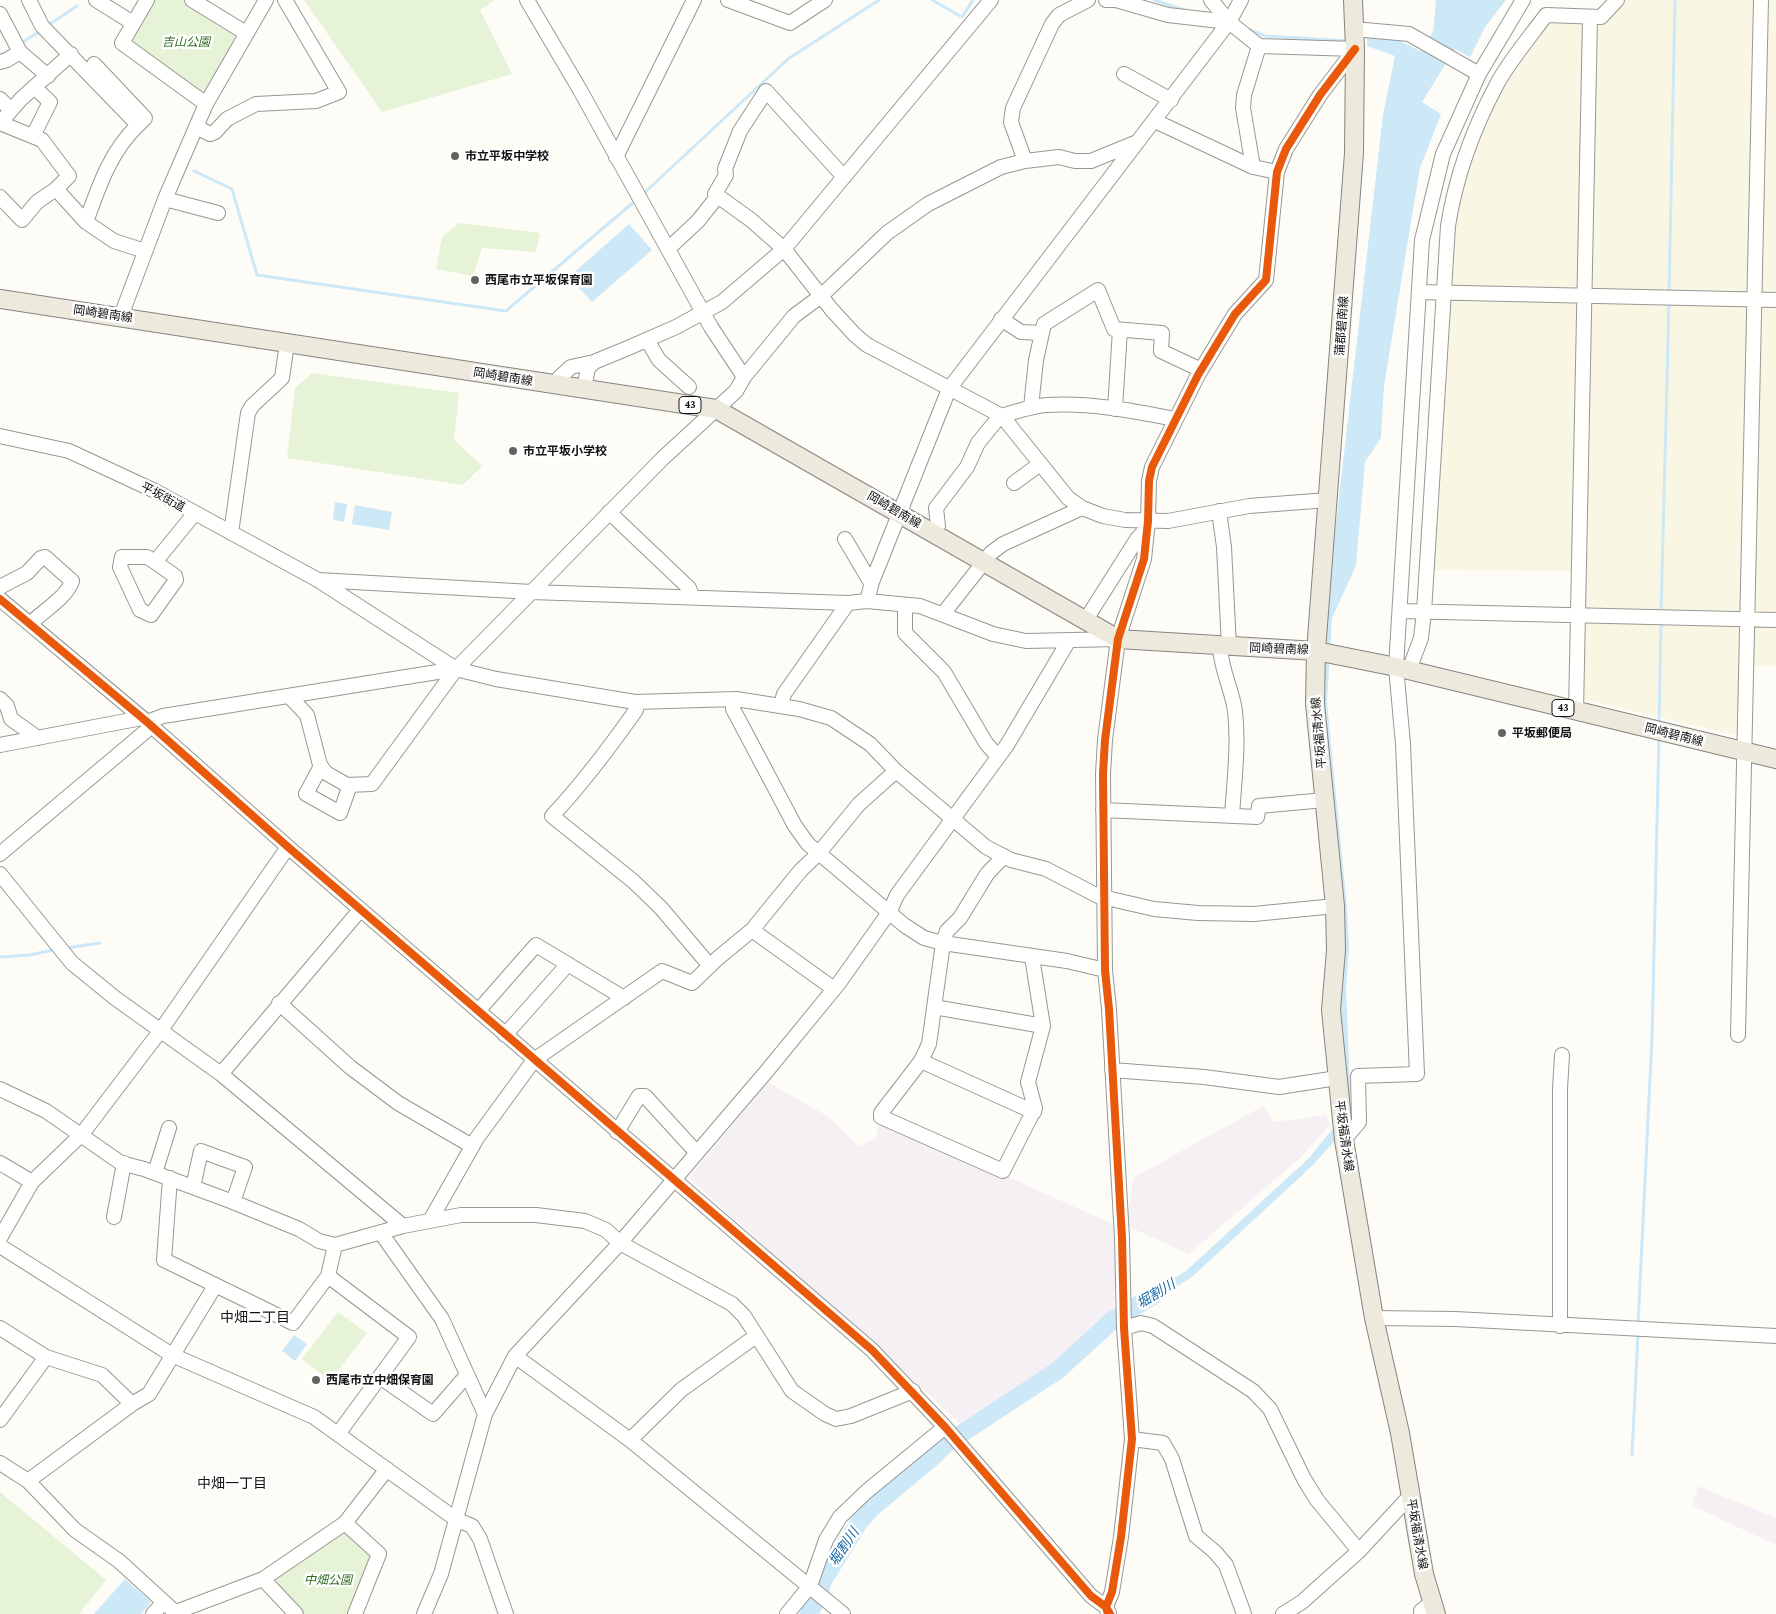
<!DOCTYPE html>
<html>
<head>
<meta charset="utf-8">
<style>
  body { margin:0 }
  canvas { display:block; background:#fdfcf7 }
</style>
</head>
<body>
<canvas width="1776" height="1614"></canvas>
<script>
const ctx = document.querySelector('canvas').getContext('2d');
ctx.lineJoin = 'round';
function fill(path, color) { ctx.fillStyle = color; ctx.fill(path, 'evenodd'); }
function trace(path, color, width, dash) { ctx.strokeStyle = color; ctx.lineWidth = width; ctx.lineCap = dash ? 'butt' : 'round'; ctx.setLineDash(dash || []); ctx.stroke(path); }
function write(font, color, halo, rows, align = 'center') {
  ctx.font = font + ' "Crimson Pro","Noto Sans JP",serif'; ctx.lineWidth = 5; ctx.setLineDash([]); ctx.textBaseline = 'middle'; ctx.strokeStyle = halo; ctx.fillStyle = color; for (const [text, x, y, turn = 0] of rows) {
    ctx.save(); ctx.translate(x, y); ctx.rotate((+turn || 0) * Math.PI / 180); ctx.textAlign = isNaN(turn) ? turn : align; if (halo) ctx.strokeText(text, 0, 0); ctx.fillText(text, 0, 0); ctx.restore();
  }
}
fill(new Path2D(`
  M 768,1082 L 827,1116 L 859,1146 L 875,1139 L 880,1119 L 1117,1226 L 1114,1309 L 1048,1369 L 986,1407 L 962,1425 L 689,1178 Z
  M 1263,1106 L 1274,1122 L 1326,1115 L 1330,1125 L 1301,1157 L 1189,1254 L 1127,1226 L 1133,1178 Z
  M 1698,1486 L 1776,1518 L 1776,1545 L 1693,1506 Z`), '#f5f0f3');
fill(new Path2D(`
  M 1628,0 L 1776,0 L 1776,666 L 1739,666 L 1738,736 L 1582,699 L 1586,571 L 1432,570 L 1451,227 L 1472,147 L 1501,88 L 1549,19 L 1604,21 Z`), '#f9f7e4');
fill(new Path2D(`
  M 153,0 L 185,0 L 236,32 L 236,36 L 204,96 L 128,44 Z
  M 304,0 L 495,0 L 480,10 L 512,74 L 382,112 Z
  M 459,223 L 540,233 L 536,252 L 482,248 L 473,276 L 436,269 L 442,237 Z
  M 312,373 L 459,393 L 454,440 L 482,466 L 463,485 L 287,458 L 295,388 Z
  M 338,1312 L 367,1333 L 330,1381 L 302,1359 Z
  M 0,1492 L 106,1580 L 79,1614 L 0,1614 Z
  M 344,1529 L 373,1555 L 350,1614 L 303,1614 L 271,1580 Z`), '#e7f3d7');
fill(new Path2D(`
  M 1436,0 L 1506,0 L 1485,27 L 1470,57 L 1455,49 L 1422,102 L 1441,114 L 1420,168 L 1384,386 L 1381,438 L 1365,462 L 1356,566 L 1332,618 L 1327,702 L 1347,908 L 1349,947 L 1346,989 L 1351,1114 L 1337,1138 L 1313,1165 L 1192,1277 L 1133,1313 L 1131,1304 L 1186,1271 L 1308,1159 L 1335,1126 L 1320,701 L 1324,627 L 1383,115 L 1395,56 L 1367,46 L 1367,36 L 1400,41 L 1434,58 L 1445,43 L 1433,35 Z
  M 629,224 L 652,250 L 592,302 L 569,277 Z
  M 335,502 L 347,504 L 344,522 L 333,520 Z
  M 355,505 L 392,512 L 389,530 L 352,524 Z
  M 294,1335 L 307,1344 L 295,1361 L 282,1351 Z
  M 125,1579 L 151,1602 L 141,1614 L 94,1614 Z`), '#cde8f7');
trace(new Path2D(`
  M 932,0 L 962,17 L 973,0
  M 1154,0 L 1187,11
  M 47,26 L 77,6
  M 1248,29 L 1265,36 L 1350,41
  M 20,44 L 40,31
  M 1,55 L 13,48
  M 194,171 L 232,189 L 257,275 L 506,311 L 636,200
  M 643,194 L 788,59 L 879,0
  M 1669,295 L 1675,0
  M 1661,615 L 1669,301
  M 1659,725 L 1661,621
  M 66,948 L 100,943
  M 0,957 L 30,955 L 57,949
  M 1638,1324 L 1652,1038 L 1659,736
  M 1632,1455 L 1638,1333`), '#cde8f7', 3);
trace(new Path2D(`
  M 1422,65 L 1441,36 L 1471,0
  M 809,1614 L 820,1594 L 822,1582 L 860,1521 L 873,1507 L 934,1456 L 947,1443 L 1057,1371 L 1114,1319 L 1153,1296`), '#cde8f7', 18);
const minor = new Path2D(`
  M 29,0 L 42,26 L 138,125 C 110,152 99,186 86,222
  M 96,0 L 133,23
  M 147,0 L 122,43 L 206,104
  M 192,0 L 246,33
  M 527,0 L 580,90 L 711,327 L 744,377
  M 728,0 L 790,23 L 825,0
  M 1106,0 L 1116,0 L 1168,15 L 1229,22
  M 1211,0 L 1229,22 L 1259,46 L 1355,49
  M 0,14 L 20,52
  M 1354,29 L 1409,34 L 1479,74
  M 0,62 L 7,60 L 20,52 L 48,76
  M 94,64 L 145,118 L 138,125
  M 1124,74 L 1171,100
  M 0,99 L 11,110
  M 1155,121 L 1253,167 L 1277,172
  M 0,123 L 42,140 L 69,176 L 56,189
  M 0,123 L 21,99 L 71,54
  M 196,127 L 210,134 L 215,132 L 227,119 L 256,104 L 316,101 L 339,92 L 285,0
  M 33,136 L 50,102 L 34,87
  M 616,157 L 694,0
  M 1025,161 L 1011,122 L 1013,108 L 1052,24 L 1059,15 L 1088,0
  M 1253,167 L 1243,108 L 1244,95 L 1259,46
  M 844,177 L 766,91 L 740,131 L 725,169 L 726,175 L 715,194 L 751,220 L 784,249 L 832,310 L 855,335 L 867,345 L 1002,416 L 1068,498 L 1082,508 L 1103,516 L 1125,520 L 1168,521 L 1249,506 L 1328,500
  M 0,197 L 22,220 L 37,202 L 56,189 L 86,222 L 114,241 L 145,251
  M 165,199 L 218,213
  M 668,249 L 698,221 L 717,197
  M 1419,292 L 1776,300
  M 121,316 L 165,199 L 206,104 L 266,0
  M 1001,319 L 1021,332 L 1042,333
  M 647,340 L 659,360 L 689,387
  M 558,385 L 559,378 L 571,367 L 594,362 L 628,348 L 676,327 L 722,302 L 784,249 L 991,0
  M 584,389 L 588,368 L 594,362
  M 1031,407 L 1036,360 L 1044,324 L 1098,290 L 1114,329 L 1162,333 L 1161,351 L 1201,370
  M 1115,409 L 1120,330
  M 1002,416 C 1017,411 1032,406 1047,405 C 1089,402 1134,411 1175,419
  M 0,436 L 69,451 L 155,491 L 318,580 L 456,669 L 496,679 L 635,702 L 736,699 L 799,709 L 831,718 L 870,744 L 896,771 L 986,847 L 1011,860 L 1046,869 L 1098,896 L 1154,909 L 1198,913 L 1254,914 L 1335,906
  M 1014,483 L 1040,464
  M 1219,511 L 1224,547 L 1229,647
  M 609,512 L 689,588 L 692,596
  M 231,533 L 248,413 L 252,406 L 282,378 L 287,343
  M 934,533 L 938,526 L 936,508 L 967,467 L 978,443 L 1000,416
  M 845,539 L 871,583
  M 155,562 L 147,557 L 122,557 L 120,567 L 140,610 L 151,615 L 176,580 L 175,576 L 155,562 L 195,513
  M 318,580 L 532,592 L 848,603 L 867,601 L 920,606 L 993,634 L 1026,641 L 1118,639
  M 0,587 L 27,573 L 41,558 L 45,557 L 72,581 C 68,596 42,612 30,624
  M 0,599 L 147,722 L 288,847 L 872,1350 L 945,1427 L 1091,1596 L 1106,1607 L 1109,1613
  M 867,601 L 872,582 L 949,389 L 1229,22 L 1241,0
  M 905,605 L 905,633 L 944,672 L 986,743 L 998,757
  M 1400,611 L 1776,620
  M 943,614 L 991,553 L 1003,544 L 1082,508
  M 1085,621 L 1137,539 L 1147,528
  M 1220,647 C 1221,670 1232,689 1235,711 C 1239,746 1234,782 1232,816
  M 1409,670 L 1421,638 L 1424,612 L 1448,226 C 1456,175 1473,129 1497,84 C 1510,60 1530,37 1546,15 L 1601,17 L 1617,0
  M 290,697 L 307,715 L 320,765 L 326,773 L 347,785 L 372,784 L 456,669 L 663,458 L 736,391 L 744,377 L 794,316 L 821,296 L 887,233 L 928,204 L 1001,167 L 1025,161 L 1059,157 L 1075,161 L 1091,161 L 1135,143
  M 0,699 L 7,706 L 11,719 L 38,738
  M 733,700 L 733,709 L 795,826 L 808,844 L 904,925 L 924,938 L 943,943 L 1067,961 L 1105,970
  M 638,702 L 636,710 C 610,747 583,783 552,816 L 633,881 L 661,908 L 710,966
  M 781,705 L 784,694 L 848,603
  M 1576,712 L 1590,18
  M 147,722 L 163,716 L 456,669
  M 0,745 L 142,718
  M 321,766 L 306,794 L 340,813 L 350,785
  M 1103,810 L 1257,817 L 1259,806 L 1325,800
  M 0,854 L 152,726
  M 1004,856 L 987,874 L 960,918 L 947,931 L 943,943 L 929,1044 L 921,1061 L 881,1113 L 881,1117 L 1003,1171 L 1035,1108 L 1028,1082 L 1043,1026 L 1032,957
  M 0,874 L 72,963 L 115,998 L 221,1074 L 403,1226
  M 752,930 L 834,989
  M 279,1003 L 350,1067 L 398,1103 L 472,1146
  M 934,1007 L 1043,1026
  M 478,1011 L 536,945 L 624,998
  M 505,1035 L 568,964
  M 1738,1035 L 1761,0
  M 921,1061 L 1034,1112
  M 1112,1070 L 1204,1077 L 1279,1087 L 1337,1078
  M 221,1074 L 360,910
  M 0,1089 L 46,1111 L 121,1163 L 144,1169 L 233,1202 L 299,1229 L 319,1241 L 335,1245 L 403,1226 L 461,1215 L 536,1215 L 585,1221 L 606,1230 L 620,1243 L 732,1304 L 744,1316 L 792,1391 L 825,1414 L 836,1419 L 851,1416 L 913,1391
  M 617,1132 L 639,1096 L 645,1096 L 697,1153
  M 1344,1140 L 1359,1122 L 1358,1076 L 1417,1074 L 1403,744 L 1396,667 L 1422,240 L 1443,154 L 1479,74 L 1523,0
  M 0,1163 L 32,1182
  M 155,1173 L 169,1128
  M 170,1178 L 164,1260 L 293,1323 L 328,1276 L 335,1245
  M 193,1187 L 201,1151 L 245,1167 L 233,1202
  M 114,1217 L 124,1163
  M 431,1219 L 477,1138 L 534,1060 L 662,971 L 692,983 L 718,958 L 752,930 L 801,870 L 818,854 L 859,804 L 896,771
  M 381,1233 L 442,1319 L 485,1414
  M 0,1238 L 32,1182 L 82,1134 L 161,1030 L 288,847
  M 0,1246 L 172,1355 L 314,1417 L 457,1520 L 472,1526 L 480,1539 L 506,1614
  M 328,1276 L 409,1337 L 338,1434
  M 1374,1318 L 1455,1319 L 1776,1336
  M 1560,1326 L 1560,1089 L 1562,1055
  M 0,1328 L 46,1357 L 102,1375 L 132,1404
  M 1124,1328 L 1141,1323 L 1153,1326 L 1253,1391 L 1270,1409 L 1304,1479 L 1317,1500 L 1359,1551
  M 515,1356 L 630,1440 L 843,1614
  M 380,1377 L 433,1414 L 467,1375
  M 0,1420 L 46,1357
  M 1132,1439 L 1163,1443 L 1172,1459 L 1196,1536 L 1215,1552 L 1226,1565 L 1244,1614
  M 630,1440 L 681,1390 L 756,1336
  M 0,1463 L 28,1481 L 75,1530 L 119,1561 L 177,1614
  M 28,1481 L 132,1404 L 149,1394 L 215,1286
  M 345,1523 L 379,1554 L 355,1614
  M 263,1579 L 296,1614
  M 176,1612 L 263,1579 L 345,1523 L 387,1469
  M 153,1614 L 164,1602
  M 424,1614 L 441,1574 L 485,1414 L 515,1356 L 620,1243 L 766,1072 L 839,983 L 890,911 L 897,895 L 1007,745 L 1068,642
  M 787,1614 L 810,1586 L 826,1540 L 840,1517 L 866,1492 L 945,1427
  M 1108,1614 L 1106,1607 L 1112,1592 L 1121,1537 L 1132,1439 L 1124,1328 L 1122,1238 L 1109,1009 L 1105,970 L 1103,774 L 1105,740 L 1118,639 L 1144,559 L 1148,521 L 1149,481 L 1152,467 L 1198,375 L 1235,314 L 1266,280 L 1277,172 L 1286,149 L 1320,95 L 1355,49
  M 1283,1614 L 1302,1602 L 1359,1551 L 1410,1496
  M 1421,1614 L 1421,1611 L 1432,1602`);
const major = new Path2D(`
  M 1353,0 L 1355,49 L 1354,153 L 1316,651 L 1315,704 L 1335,906 L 1336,950 L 1331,1010 L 1344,1140 L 1374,1318 L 1400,1433 L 1424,1574 L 1436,1614
  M 0,299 L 716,409 L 1118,639 L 1316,651 L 1396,667 L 1776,759`);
trace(minor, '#979795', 16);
trace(major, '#858482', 20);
trace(minor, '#fffffe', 14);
trace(major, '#ede9dc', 18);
trace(new Path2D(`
  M 0,599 L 147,722 L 288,847 L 872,1350 L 945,1427 L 1091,1596 L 1106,1607 L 1110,1614
  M 1108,1614 L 1106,1607 L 1112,1592 L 1121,1537 L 1132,1439 L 1124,1328 L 1122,1238 L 1109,1009 L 1105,970 L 1103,774 L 1105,740 L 1118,639 L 1144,559 L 1148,521 L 1149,481 L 1152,467 L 1198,375 L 1235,314 L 1266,280 L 1277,172 L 1286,149 L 1320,95 L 1355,49`), '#e8590c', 8);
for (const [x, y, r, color] of [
  [455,156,5,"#646362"],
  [475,280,5,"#646362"],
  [513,451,5,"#646362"],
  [1502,733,5,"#646362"],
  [316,1380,5,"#646362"]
]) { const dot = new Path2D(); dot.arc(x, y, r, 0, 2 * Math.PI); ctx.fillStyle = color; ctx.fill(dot); trace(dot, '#fff', 2); }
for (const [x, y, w] of [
  [690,405,22],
  [1563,708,22]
]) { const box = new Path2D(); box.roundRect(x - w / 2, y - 8.5, w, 17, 4); ctx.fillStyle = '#fff'; ctx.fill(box); trace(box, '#111', 1); }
write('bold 11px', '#111', null, [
  ["43",690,405],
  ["43",1563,708]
]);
write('italic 12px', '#2f6b1f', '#fff', [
  ["吉山公園",186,42],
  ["中畑公園",328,1580]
]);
write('bold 12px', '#111', '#fff', [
  ["市立平坂中学校",465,156],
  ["西尾市立平坂保育園",485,280],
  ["市立平坂小学校",523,451],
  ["平坂郵便局",1512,733],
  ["西尾市立中畑保育園",326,1380]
], 'left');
write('12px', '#111', '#fff', [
  ["岡崎碧南線",103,314,8],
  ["蒲郡碧南線",1342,326,-86],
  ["岡崎碧南線",503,377,9],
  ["平坂街道",163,497,28],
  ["岡崎碧南線",894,510,30],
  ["岡崎碧南線",1279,649,2],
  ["平坂福清水線",1319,733,-95],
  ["岡崎碧南線",1674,735,14],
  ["平坂福清水線",1344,1136,82],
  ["平坂福清水線",1417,1534,80]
]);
write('italic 14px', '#1768a6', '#fff', [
  ["堀割川",1156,1294,-31],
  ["堀割川",844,1547,-56]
]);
write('14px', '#111', '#fff', [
  ["中畑二丁目",255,1318],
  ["中畑一丁目",232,1484]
]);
</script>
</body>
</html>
